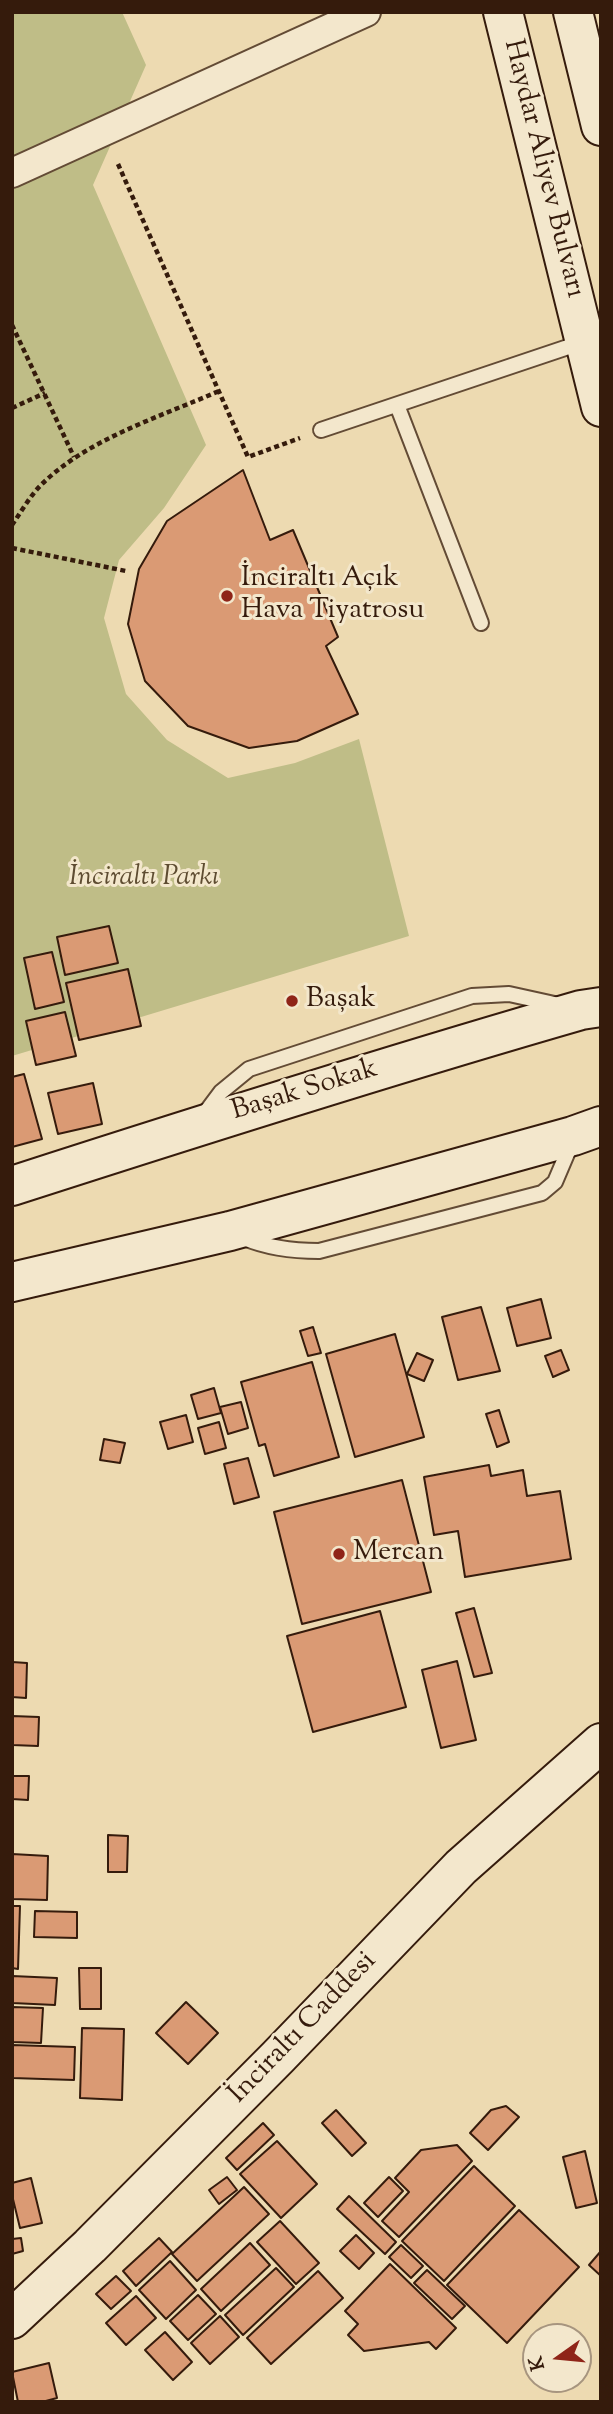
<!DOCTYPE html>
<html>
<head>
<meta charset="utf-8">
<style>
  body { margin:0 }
  #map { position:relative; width:613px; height:2414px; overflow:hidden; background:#eddab1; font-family:"Sorts Mill Goudy",serif }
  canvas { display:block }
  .frame { position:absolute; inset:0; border:14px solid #351b0c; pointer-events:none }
  .north { position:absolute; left:522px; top:2323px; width:70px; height:70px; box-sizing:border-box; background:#f3e7cc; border:2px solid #a7957f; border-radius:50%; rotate:255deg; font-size:19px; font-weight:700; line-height:28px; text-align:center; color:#351b0c }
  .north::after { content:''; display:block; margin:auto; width:24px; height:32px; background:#8f2418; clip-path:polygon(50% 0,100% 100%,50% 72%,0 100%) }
</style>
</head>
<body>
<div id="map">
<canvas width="613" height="2414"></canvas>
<div class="frame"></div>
<div class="north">K</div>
</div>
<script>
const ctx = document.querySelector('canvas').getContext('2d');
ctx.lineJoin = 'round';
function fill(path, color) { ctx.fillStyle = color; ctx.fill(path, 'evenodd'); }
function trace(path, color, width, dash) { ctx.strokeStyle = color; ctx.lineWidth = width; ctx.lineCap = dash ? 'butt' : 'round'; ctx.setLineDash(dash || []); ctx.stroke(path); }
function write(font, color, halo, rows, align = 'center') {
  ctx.font = font + ' "Sorts Mill Goudy",serif'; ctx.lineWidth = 6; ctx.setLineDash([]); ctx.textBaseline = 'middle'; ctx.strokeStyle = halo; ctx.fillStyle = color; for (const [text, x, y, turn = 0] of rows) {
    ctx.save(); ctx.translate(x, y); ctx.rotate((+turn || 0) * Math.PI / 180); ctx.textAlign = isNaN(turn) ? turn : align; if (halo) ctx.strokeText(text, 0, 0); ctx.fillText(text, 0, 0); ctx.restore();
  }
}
fill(new Path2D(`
  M 12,12 L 122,12 L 146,65 L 93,185 L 206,445 L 164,508 L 119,560 L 104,618 L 126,694 L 167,740 L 228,778 L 295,763 L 359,739 L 409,936 L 12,1056 Z`), '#bfbd87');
const building = new Path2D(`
  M 243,470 L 270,540 L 293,530 L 338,637 L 326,646 L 358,714 L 297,741 L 249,748 L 188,726 L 145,681 L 128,624 L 139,569 L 167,521 Z
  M 109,926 L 118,963 L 65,975 L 57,937 Z
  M 52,952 L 64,1002 L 35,1009 L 24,958 Z
  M 128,969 L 141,1026 L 79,1040 L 66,983 Z
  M 65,1012 L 76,1056 L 36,1065 L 26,1021 Z
  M 24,1074 L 42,1139 L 12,1147 L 12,1077 Z
  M 93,1083 L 102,1124 L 58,1134 L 48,1093 Z
  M 541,1299 L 551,1338 L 517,1346 L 507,1308 Z
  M 481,1307 L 500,1371 L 458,1380 L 442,1317 Z
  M 313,1327 L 321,1353 L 308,1356 L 300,1331 Z
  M 395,1334 L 424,1437 L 355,1457 L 326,1354 Z
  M 561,1350 L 569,1370 L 553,1377 L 545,1356 Z
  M 417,1353 L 433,1360 L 424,1381 L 407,1374 Z
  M 312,1362 L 339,1457 L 274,1476 L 265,1444 L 259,1446 L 241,1382 Z
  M 214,1388 L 221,1413 L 198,1419 L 191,1395 Z
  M 241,1402 L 248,1428 L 228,1434 L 220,1407 Z
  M 499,1410 L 509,1442 L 497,1447 L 486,1414 Z
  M 186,1415 L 193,1442 L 168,1449 L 160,1422 Z
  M 219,1422 L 226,1448 L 205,1454 L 198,1428 Z
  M 104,1439 L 125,1443 L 120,1463 L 100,1460 Z
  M 248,1458 L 259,1497 L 234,1504 L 224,1464 Z
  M 489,1465 L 491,1476 L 523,1470 L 527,1496 L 560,1491 L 571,1559 L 465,1577 L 458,1531 L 434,1535 L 424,1477 Z
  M 402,1480 L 431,1592 L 302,1624 L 274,1512 Z
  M 474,1608 L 492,1673 L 474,1677 L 456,1613 Z
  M 380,1611 L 406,1707 L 313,1732 L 287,1636 Z
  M 457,1661 L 476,1740 L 441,1748 L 422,1670 Z
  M 12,1662 L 27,1663 L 26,1698 L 12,1697 Z
  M 12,1716 L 39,1717 L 38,1746 L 12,1745 Z
  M 12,1776 L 29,1776 L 28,1800 L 12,1799 Z
  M 108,1835 L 128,1836 L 127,1872 L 108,1872 Z
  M 12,1854 L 48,1856 L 47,1900 L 12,1899 Z
  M 12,1906 L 20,1906 L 18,1969 L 12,1968 Z
  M 35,1911 L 77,1912 L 77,1938 L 34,1937 Z
  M 79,1968 L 101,1968 L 101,2009 L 80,2009 Z
  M 12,1976 L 57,1978 L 55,2005 L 12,2003 Z
  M 186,2002 L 218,2033 L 188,2064 L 156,2033 Z
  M 12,2007 L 43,2008 L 41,2043 L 12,2042 Z
  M 82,2028 L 124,2029 L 122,2100 L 80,2098 Z
  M 12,2045 L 75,2047 L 74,2080 L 12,2078 Z
  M 506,2106 L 519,2117 L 488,2150 L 470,2133 L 491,2110 Z
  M 336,2110 L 366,2143 L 352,2156 L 322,2123 Z
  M 263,2123 L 274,2135 L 237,2170 L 226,2158 Z
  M 277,2141 L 317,2184 L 281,2218 L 240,2174 Z
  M 457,2145 L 472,2161 L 399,2237 L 382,2221 L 409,2192 L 395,2178 L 421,2150 Z
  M 585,2151 L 597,2203 L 576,2208 L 563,2157 Z
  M 474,2166 L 515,2206 L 444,2281 L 402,2241 Z
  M 227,2177 L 237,2190 L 219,2204 L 209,2190 Z
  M 389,2177 L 403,2191 L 378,2217 L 364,2203 Z
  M 31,2178 L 42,2223 L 20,2228 L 12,2195 L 12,2183 Z
  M 244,2187 L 269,2214 L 197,2281 L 172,2254 Z
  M 349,2196 L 396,2242 L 385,2254 L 337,2209 Z
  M 519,2210 L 579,2267 L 507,2343 L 447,2285 Z
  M 280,2221 L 319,2263 L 296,2284 L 257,2242 Z
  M 356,2235 L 374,2253 L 359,2269 L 340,2251 Z
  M 21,2238 L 23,2251 L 12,2254 L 12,2239 Z
  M 159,2238 L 172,2252 L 136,2286 L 123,2271 Z
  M 250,2243 L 270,2265 L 221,2311 L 201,2289 Z
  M 401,2245 L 423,2266 L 411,2278 L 389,2257 Z
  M 601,2251 L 601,2276 L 589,2265 Z
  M 170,2261 L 196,2290 L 166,2319 L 139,2290 Z
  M 390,2264 L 456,2328 L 436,2349 L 429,2342 L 364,2351 L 348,2335 L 358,2324 L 345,2311 Z
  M 276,2268 L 294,2287 L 243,2335 L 225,2315 Z
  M 427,2270 L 465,2306 L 452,2319 L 414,2283 Z
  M 318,2271 L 343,2298 L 271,2364 L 247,2338 Z
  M 116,2276 L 131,2291 L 111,2309 L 96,2294 Z
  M 198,2295 L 216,2314 L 188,2340 L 170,2321 Z
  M 136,2296 L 156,2318 L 126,2345 L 106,2323 Z
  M 220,2316 L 239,2337 L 210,2364 L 191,2343 Z
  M 165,2332 L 192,2362 L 173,2380 L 145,2350 Z
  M 49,2363 L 57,2398 L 42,2402 L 18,2402 L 12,2372 Z`);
fill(building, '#da9a74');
trace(building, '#351b0c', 2);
const lane = new Path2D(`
  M 397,405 L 481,623
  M 321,430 L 583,342
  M 203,1116 L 221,1092 L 249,1069 L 472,996 L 509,994 L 559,1005
  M 244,1238 C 268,1248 294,1251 319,1251 L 542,1193 L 555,1182 L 572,1142`);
const street = new Path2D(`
  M 12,173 L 366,12`);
const secondary = new Path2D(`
  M 503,12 L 601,407
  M 573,12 L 601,126
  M 12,1186 C 201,1125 390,1065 581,1010 L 601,1007
  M 12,1282 L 230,1231 L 573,1136 L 601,1126
  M 12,2319 L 90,2246 L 278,2057 L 461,1867 L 601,1743`);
trace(lane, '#634b35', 18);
trace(street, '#634b35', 32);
trace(secondary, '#351b0c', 42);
trace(new Path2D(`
  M 118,164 L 248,457 L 300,438
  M 12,325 L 74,457
  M 12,408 L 45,393
  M 12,525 C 21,512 30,496 41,485 C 87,439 160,417 219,391
  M 12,548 L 126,571`), '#351b0c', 4.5, [5, 3.5]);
trace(lane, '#f3e7cc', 14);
trace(street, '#f3e7cc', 28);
trace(secondary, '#f3e7cc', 38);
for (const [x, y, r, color] of [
  [227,596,7,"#8f2418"],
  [292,1001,7,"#8f2418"],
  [339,1554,7,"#8f2418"]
]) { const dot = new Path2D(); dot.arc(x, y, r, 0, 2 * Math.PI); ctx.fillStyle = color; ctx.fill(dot); trace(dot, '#f3e7cc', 2.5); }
write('28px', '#351b0c', '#f3e7cc', [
  ["Haydar Aliyev Bulvarı",542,169,76],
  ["Başak Sokak",305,1092,-17],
  ["İnciraltı Caddesi",304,2029,-46]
]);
write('28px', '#351b0c', '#f3e7cc', [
  ["İnciraltı Açık",241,580],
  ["Hava Tiyatrosu",241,612],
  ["Başak",306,1001],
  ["Mercan",353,1554]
], 'left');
write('italic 28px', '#5e4c31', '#f3e7cc', [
  ["İnciraltı Parkı",144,879]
]);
</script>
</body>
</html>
